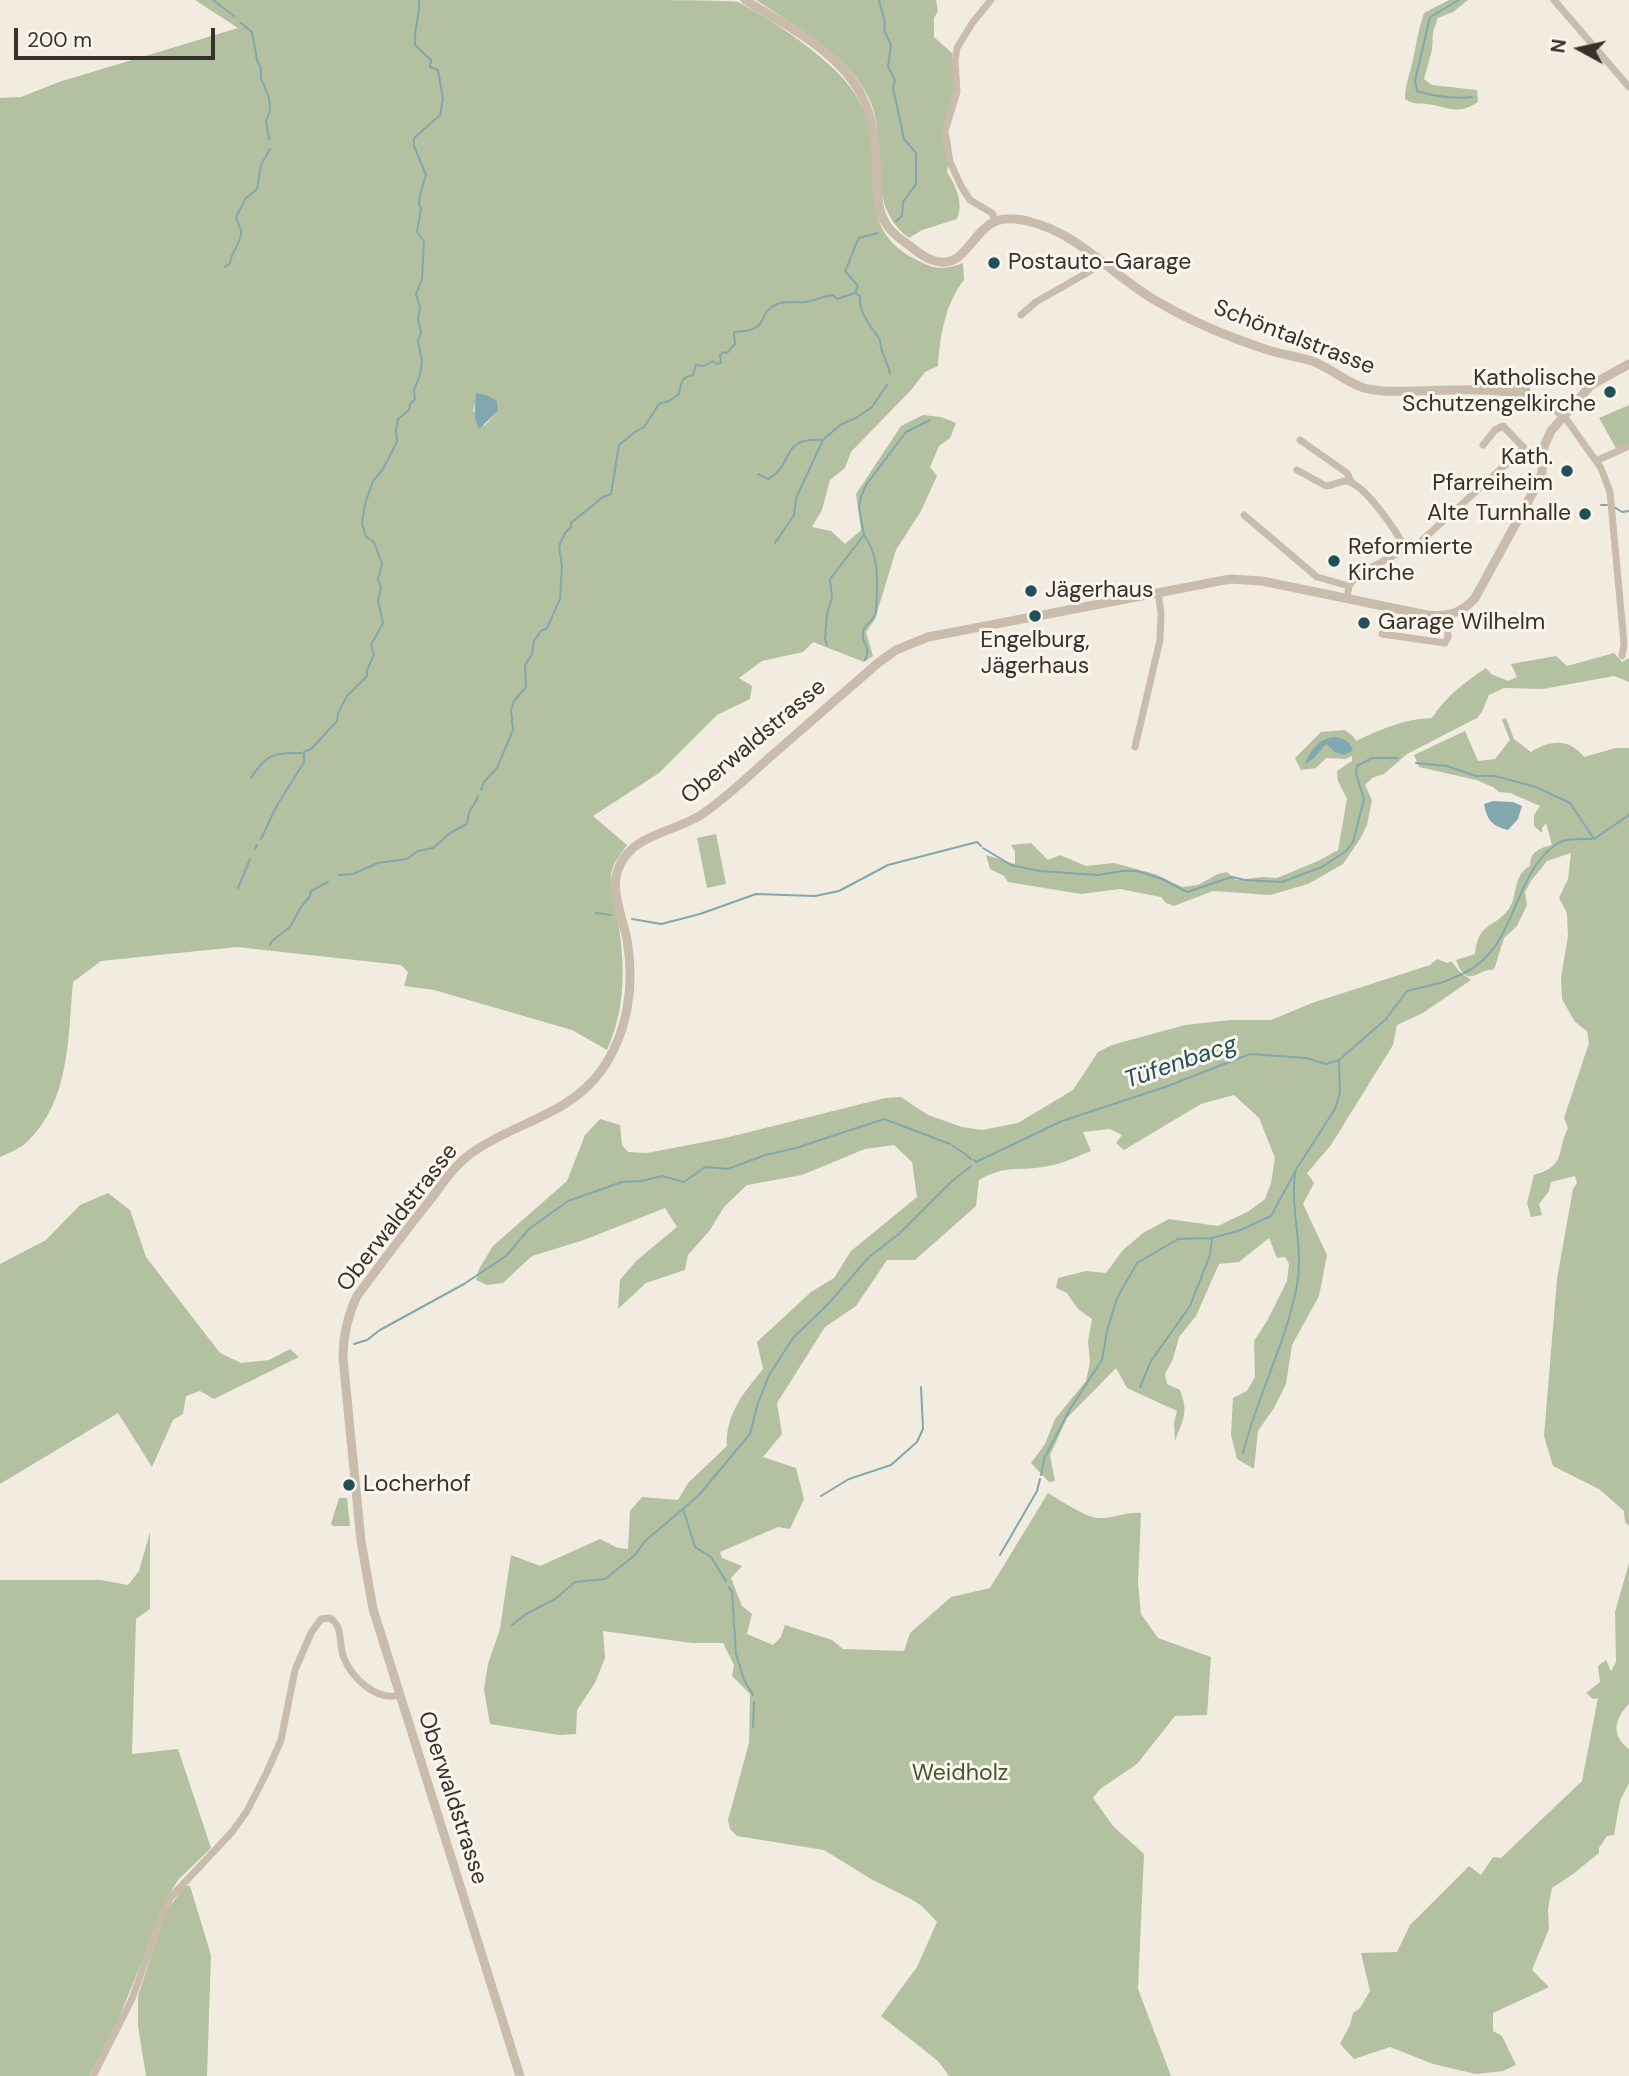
<!DOCTYPE html>
<html>
<head>
<meta charset="utf-8">
<style>
  body { margin:0 }
  #map { position:relative; width:1629px; height:2076px; overflow:hidden; background:#f2ebe0; font-family:"DM Sans",sans-serif }
  canvas { display:block }
  .north { position:absolute; left:1545px; top:14px; width:70px; height:70px; -webkit-text-stroke:5px #faf5ed; paint-order:stroke; rotate:278deg; font-size:19px; font-weight:700; line-height:28px; text-align:center; color:#38302b }
  .north::after { content:''; display:block; margin:auto; width:24px; height:32px; background:#38302b; clip-path:polygon(50% 0,100% 100%,50% 72%,0 100%) }
  .scale { position:absolute; left:14px; top:28px; width:201px; height:32px; box-sizing:border-box; border:4px solid #38302b; border-top:0; padding-left:9px; font-size:21px; line-height:24px; white-space:nowrap; color:#38302b; -webkit-text-stroke:5px #faf5ed; paint-order:stroke }
</style>
</head>
<body>
<div id="map">
<canvas width="1629" height="2076"></canvas>
<div class="north">N</div>
<div class="scale">200 m</div>
</div>
<script>
const ctx = document.querySelector('canvas').getContext('2d');
ctx.lineJoin = 'round';
function fill(path, color) { ctx.fillStyle = color; ctx.fill(path, 'evenodd'); }
function trace(path, color, width, dash) { ctx.strokeStyle = color; ctx.lineWidth = width; ctx.lineCap = dash ? 'butt' : 'round'; ctx.setLineDash(dash || []); ctx.stroke(path); }
function write(font, color, halo, rows, align = 'center') {
  ctx.font = font + ' "DM Sans",sans-serif'; ctx.lineWidth = 6; ctx.setLineDash([]); ctx.textBaseline = 'middle'; ctx.strokeStyle = halo; ctx.fillStyle = color; for (const [text, x, y, turn = 0] of rows) {
    ctx.save(); ctx.translate(x, y); ctx.rotate((+turn || 0) * Math.PI / 180); ctx.textAlign = isNaN(turn) ? turn : align; if (halo) ctx.strokeText(text, 0, 0); ctx.fillText(text, 0, 0); ctx.restore();
  }
}
fill(new Path2D(`
  M 195,0 C 339,0 484,0 628,0 C 646,0 728,0 738,2 C 773,20 838,63 857,97 C 862,107 869,119 871,131 C 879,179 859,229 913,258 C 934,269 940,271 963,263 L 964,280 C 945,304 940,336 938,366 L 925,372 L 912,389 L 851,452 L 845,468 L 830,480 L 822,510 L 812,527 L 831,531 L 845,544 L 861,530 L 856,494 L 901,426 L 923,415 L 941,417 L 956,423 L 950,438 L 939,446 L 930,467 L 937,476 L 921,511 L 896,550 L 875,619 L 866,632 L 873,656 L 864,662 L 813,642 L 803,652 L 762,661 L 739,678 L 752,686 L 750,699 L 717,715 L 659,773 L 593,816 L 627,845 L 614,864 L 611,874 C 620,936 634,990 607,1050 L 572,1030 L 434,990 L 404,986 L 408,972 L 401,965 L 237,947 L 101,961 L 73,982 C 68,1037 70,1100 28,1141 C 21,1148 9,1153 0,1157 L 0,98 L 21,97 L 59,82 L 238,28 ZM 476,403 L 498,411 L 484,426 L 473,410 Z
  M 756,0 L 936,0 L 938,11 L 934,18 L 934,37 L 952,53 L 955,102 L 948,131 L 949,160 L 947,172 C 956,186 964,203 957,219 L 922,230 L 909,238 C 862,202 891,148 869,98 C 849,56 794,25 756,0 Z
  M 1449,0 L 1468,0 L 1453,12 L 1438,18 L 1433,32 L 1432,50 L 1424,79 L 1432,85 L 1477,90 L 1478,102 C 1460,114 1451,109 1433,105 C 1422,102 1415,106 1405,99 C 1405,86 1409,76 1412,64 C 1416,47 1418,30 1424,13 Z
  M 1507,376 L 1530,378 L 1530,392 L 1504,387 L 1502,381 Z
  M 1629,405 L 1629,446 L 1617,450 L 1599,418 Z
  M 1614,653 L 1622,662 L 1629,658 L 1629,682 L 1614,676 L 1543,689 L 1504,688 L 1489,695 L 1482,712 L 1477,718 L 1407,754 L 1384,774 L 1372,778 L 1365,785 L 1372,800 L 1367,825 L 1360,839 L 1343,864 L 1308,884 L 1270,895 L 1213,891 L 1174,906 L 1166,903 L 1161,897 L 1120,889 L 1081,894 L 1008,882 L 1004,876 L 990,869 L 986,855 L 1015,864 L 1015,851 L 1011,845 L 1031,843 L 1048,860 L 1060,855 L 1086,866 L 1114,863 L 1155,874 L 1182,887 L 1198,885 L 1218,874 L 1227,872 L 1236,880 L 1263,877 L 1277,878 L 1318,861 L 1338,850 L 1347,799 L 1338,781 L 1337,771 L 1352,761 L 1352,756 L 1345,759 L 1326,758 L 1316,768 L 1301,770 L 1295,758 L 1321,732 L 1345,730 L 1353,736 L 1356,741 C 1381,729 1404,719 1432,718 C 1446,696 1465,682 1486,668 L 1491,674 L 1508,681 L 1517,677 L 1511,664 L 1556,656 L 1567,666 Z
  M 1506,718 L 1514,739 L 1531,752 C 1550,740 1569,738 1584,757 L 1616,748 L 1629,748 L 1629,1526 L 1625,1522 L 1624,1511 L 1599,1489 L 1553,1466 L 1544,1436 L 1557,1279 L 1573,1189 L 1577,1183 L 1575,1176 L 1551,1182 L 1549,1191 L 1539,1204 L 1542,1215 L 1531,1217 L 1527,1203 L 1534,1175 C 1567,1166 1556,1151 1568,1128 L 1564,1118 L 1589,1043 L 1587,1031 L 1575,1022 L 1562,999 L 1561,977 L 1568,936 L 1567,913 L 1559,898 L 1568,879 L 1571,853 L 1547,861 L 1531,881 L 1525,892 L 1527,905 L 1517,926 L 1504,938 L 1495,967 L 1493,970 C 1479,968 1467,991 1456,960 L 1475,954 C 1478,922 1492,930 1508,910 C 1518,898 1512,875 1530,866 C 1530,852 1539,848 1552,845 L 1546,823 L 1542,828 L 1542,833 L 1534,826 L 1534,815 L 1540,806 L 1510,793 L 1499,792 L 1493,787 L 1476,780 L 1419,767 L 1414,755 L 1465,731 L 1478,761 L 1495,759 L 1510,740 L 1502,720 Z
  M 716,834 L 726,884 L 707,888 L 697,838 Z
  M 1437,959 L 1448,963 L 1451,961 L 1460,972 L 1471,980 L 1423,1013 L 1397,1025 L 1393,1045 L 1331,1145 L 1307,1173 L 1314,1183 L 1303,1204 L 1327,1255 L 1319,1296 L 1292,1345 L 1286,1384 L 1274,1408 L 1258,1431 L 1254,1469 L 1237,1459 L 1231,1435 L 1233,1398 L 1247,1391 L 1255,1377 L 1254,1341 L 1267,1321 L 1287,1281 L 1289,1264 L 1285,1257 L 1277,1258 L 1269,1238 L 1239,1262 L 1219,1264 L 1196,1316 L 1179,1337 L 1173,1359 L 1165,1374 L 1167,1384 L 1180,1390 C 1189,1413 1183,1420 1175,1441 L 1174,1423 L 1177,1411 L 1127,1388 L 1116,1368 L 1067,1418 L 1050,1455 L 1055,1481 L 1049,1482 L 1031,1463 L 1045,1444 L 1055,1419 L 1086,1381 L 1090,1362 L 1088,1341 L 1092,1319 L 1078,1309 L 1067,1293 L 1056,1288 L 1058,1278 L 1086,1271 L 1106,1273 L 1123,1250 L 1143,1233 L 1169,1219 L 1218,1226 L 1249,1211 L 1265,1199 L 1271,1183 L 1275,1158 L 1259,1118 L 1234,1095 L 1201,1104 L 1124,1150 L 1116,1143 L 1122,1135 L 1110,1129 L 1083,1132 L 1091,1151 C 1077,1156 1063,1164 1048,1166 C 1020,1172 1006,1164 979,1180 L 976,1206 L 915,1260 L 887,1260 L 856,1306 L 825,1327 L 777,1403 L 782,1434 L 763,1457 L 796,1468 L 804,1499 L 790,1529 L 778,1527 L 720,1552 L 722,1558 L 742,1566 L 731,1578 L 742,1606 L 752,1614 L 747,1634 L 773,1645 L 781,1637 L 785,1625 L 832,1640 L 843,1649 L 904,1651 L 910,1633 L 951,1597 L 990,1588 L 1048,1493 C 1060,1500 1085,1517 1098,1518 C 1114,1519 1126,1511 1141,1513 L 1138,1583 L 1141,1614 L 1158,1638 L 1211,1657 L 1207,1715 L 1175,1716 L 1137,1764 L 1100,1789 L 1093,1798 L 1113,1826 L 1144,1854 L 1138,1989 L 1171,2076 L 949,2076 L 938,2061 L 881,2016 L 917,1967 L 937,1922 L 922,1906 L 909,1898 L 871,1879 L 824,1850 L 737,1836 L 730,1829 L 728,1820 L 749,1743 L 750,1694 L 732,1676 L 734,1665 L 723,1643 L 692,1643 L 603,1631 L 605,1658 L 595,1683 L 577,1710 L 576,1734 L 559,1735 L 490,1724 L 484,1690 L 488,1664 L 500,1629 L 511,1555 L 540,1566 L 600,1539 L 618,1548 L 628,1549 L 630,1511 L 642,1497 L 678,1500 L 688,1483 L 727,1446 C 725,1415 744,1392 763,1369 L 757,1342 L 811,1292 L 834,1278 L 851,1251 L 917,1197 L 912,1162 L 894,1145 L 865,1149 L 802,1175 L 747,1185 L 724,1207 L 710,1230 L 688,1255 L 685,1270 L 646,1283 L 618,1309 L 620,1280 L 636,1261 L 677,1227 L 665,1208 L 584,1240 L 532,1256 L 503,1283 L 487,1285 L 476,1280 L 479,1269 L 493,1246 L 567,1181 L 585,1135 L 600,1119 L 620,1125 L 622,1145 L 628,1152 L 647,1153 L 725,1138 L 885,1098 L 901,1097 L 928,1115 L 962,1127 L 982,1130 L 1018,1123 L 1073,1090 L 1098,1052 L 1112,1045 L 1185,1025 L 1231,1020 L 1271,1020 L 1312,1003 L 1430,965 Z
  M 108,1193 L 130,1210 L 146,1257 L 220,1353 L 241,1363 L 269,1360 L 290,1349 L 299,1357 L 214,1399 L 200,1391 L 186,1396 L 183,1414 L 173,1420 L 152,1467 L 118,1413 L 0,1484 L 0,1264 L 46,1240 L 80,1205 Z
  M 339,1498 L 347,1498 L 350,1526 L 333,1526 L 331,1524 Z
  M 150,1532 L 150,1609 L 136,1619 L 132,1754 L 178,1749 L 211,1848 L 178,1880 L 169,1895 L 114,2030 L 89,2076 L 0,2076 L 0,1580 L 101,1580 L 128,1585 L 139,1571 Z
  M 1629,1563 L 1629,1704 C 1614,1719 1611,1736 1629,1749 L 1629,1783 L 1620,1801 L 1614,1835 L 1607,1836 L 1599,1848 L 1599,1853 L 1573,1874 L 1552,1888 L 1548,1909 L 1549,1929 L 1532,1970 L 1549,1987 L 1493,2013 L 1493,2031 L 1502,2036 L 1516,2065 L 1503,2071 L 1476,2074 L 1433,2064 L 1390,2047 L 1354,2059 L 1340,2044 L 1350,2025 L 1353,2013 L 1360,2008 L 1370,1991 L 1361,1953 L 1397,1952 L 1410,1925 L 1469,1866 L 1481,1875 L 1493,1857 L 1501,1858 L 1582,1781 L 1598,1698 L 1593,1699 L 1586,1693 L 1600,1682 L 1598,1666 L 1606,1660 L 1611,1671 L 1616,1662 L 1615,1612 Z
  M 184,1886 L 190,1886 L 211,1955 L 207,2076 L 146,2076 L 138,2026 L 138,1996 L 165,1914 Z`), '#b3c1a1');
fill(new Path2D(`
  M 476,393 L 486,395 L 497,401 L 498,411 L 479,429 C 472,415 476,408 476,393 Z
  M 1335,737 C 1344,739 1350,741 1353,750 L 1344,755 L 1335,752 L 1326,744 L 1314,758 L 1305,764 C 1310,750 1320,738 1335,737 Z
  M 1493,801 L 1513,802 L 1522,806 L 1518,819 L 1508,830 C 1492,826 1487,820 1484,804 Z`), '#81a8ae');
trace(new Path2D(`
  M 213,0 L 234,16
  M 879,0 L 885,23 L 884,30 L 891,45 L 888,67 L 895,80 L 893,88 L 904,139 L 916,153 L 916,184 L 903,202 L 902,216 L 896,221
  M 1459,0 L 1430,17 L 1415,81 L 1417,91 C 1436,97 1452,99 1472,97
  M 241,23 L 252,32 L 257,60 L 261,69 L 261,78 L 269,98 L 270,110 L 266,121 L 269,139
  M 225,267 L 230,263 C 231,252 240,245 241,234 C 242,228 237,223 236,217 L 246,198 L 257,189 L 261,165 L 270,149
  M 855,293 L 860,296 C 858,313 872,327 880,340 C 880,353 888,362 890,374
  M 758,474 L 768,479 C 796,464 778,437 823,440
  M 1601,505 L 1607,505
  M 1614,507 L 1622,512 L 1629,511
  M 864,535 C 881,558 877,586 876,613 C 873,622 864,624 863,633 C 861,644 872,646 865,660
  M 775,543 L 794,515 L 796,498 L 823,440 L 840,425 L 856,418 L 872,407 L 887,385
  M 827,645 L 825,639 L 827,614 L 832,598 L 830,579 L 864,535 L 859,507 L 861,497 L 866,485 L 906,432 L 930,420
  M 1416,763 L 1447,766 L 1476,776 L 1495,776 L 1536,787 L 1570,803 L 1594,839 L 1629,815
  M 251,778 C 268,753 272,753 302,753
  M 481,790 L 484,782 L 497,768 L 513,730 L 511,710 L 514,701 L 526,687 L 525,665 L 532,654 L 534,641 L 541,631 L 547,628 L 560,599 L 562,566 L 559,546 L 565,533 L 571,527 L 571,523 L 603,497 L 611,494 L 619,445 L 635,432 L 644,427 L 659,404 L 669,401 L 679,394 C 681,382 681,378 693,375 L 696,365 L 704,366 L 713,361 L 717,364 L 721,363 L 720,355 L 723,352 L 727,353 L 735,344 L 734,332 C 774,330 754,314 777,304 C 785,300 796,303 805,302 C 814,301 823,296 833,295 L 837,299 L 855,293 L 858,286 L 845,271 C 851,259 853,249 859,238 L 878,233
  M 261,839 L 276,807 L 304,762 L 304,752 L 311,749 L 337,721 L 338,713 L 347,696 L 367,676 L 367,670 L 374,655 L 371,645 L 383,623 L 378,601 L 381,588 L 378,579 L 382,564 L 374,542 L 366,537 L 362,524 L 365,504 L 373,481 L 383,469 L 397,442 L 396,431 L 398,419 L 409,410 L 410,404 L 415,399 L 414,390 L 420,375 L 422,362 L 418,341 L 421,333 L 418,318 L 420,307 L 416,294 L 422,279 L 424,241 L 417,232 L 421,209 L 419,204 L 420,194 L 426,175 L 414,146 L 414,138 L 440,115 L 443,99 L 438,70 L 430,67 L 431,60 L 415,45 C 414,26 420,16 419,0
  M 983,848 L 1011,865 L 1040,871 L 1098,875 L 1123,871 L 1137,871 L 1162,879 L 1187,892 L 1232,877 L 1245,880 L 1282,882 L 1322,867 L 1346,851 L 1353,842 L 1364,799 L 1356,774 L 1357,766 L 1372,758 L 1398,758
  M 255,849 L 257,845
  M 339,875 L 353,874 L 378,863 L 407,859 L 418,851 L 433,848 L 450,833 L 467,824 C 468,807 474,809 478,796
  M 238,888 L 250,859
  M 596,913 L 611,915
  M 632,919 L 661,924 L 700,914 L 756,894 L 815,896 L 839,891 L 888,865 L 977,842 L 981,846
  M 270,945 L 272,941 L 290,927 L 301,907 L 310,896 L 311,891 L 328,882
  M 1464,973 C 1517,948 1511,878 1555,845 C 1565,838 1580,839 1592,839
  M 953,1146 L 962,1152
  M 964,1153 L 971,1159
  M 974,1160 L 976,1162 L 1062,1121 L 1165,1087 L 1250,1054 L 1306,1058 L 1326,1064 L 1339,1060 L 1386,1019 L 1407,991 L 1444,982 L 1462,974
  M 1297,1168 L 1335,1109 L 1340,1093 L 1339,1060
  M 354,1344 L 367,1340 L 380,1330 L 464,1284 L 506,1256 L 529,1229 L 568,1201 L 622,1182 L 641,1181 L 662,1176 L 684,1182 L 705,1167 L 728,1169 L 765,1155 L 796,1148 L 884,1119 L 950,1144
  M 1140,1387 L 1151,1361 L 1190,1306 L 1210,1255 L 1212,1238
  M 1243,1453 C 1257,1396 1286,1344 1297,1285 C 1304,1247 1290,1211 1295,1173
  M 1041,1475 L 1044,1459 L 1070,1409 L 1102,1360 L 1107,1331 L 1117,1298 L 1137,1263 L 1178,1239 L 1212,1238 L 1238,1231 L 1271,1216 L 1296,1170
  M 821,1496 L 849,1479 L 891,1465 L 917,1442 L 923,1429 L 921,1387
  M 1000,1555 L 1037,1491 L 1040,1479
  M 726,1581 L 711,1557 L 695,1547 L 683,1509 L 699,1495 L 750,1434 L 757,1406 L 769,1375 L 793,1338 L 829,1303 L 869,1257 L 900,1233 L 951,1182 L 971,1166
  M 729,1587 L 732,1592 L 736,1654 L 744,1680 L 753,1695
  M 512,1625 L 526,1614 L 555,1599 L 575,1582 L 605,1579 L 635,1555 L 645,1541 L 683,1509
  M 753,1727 L 754,1702`), '#81a8ae', 2);
trace(new Path2D(`
  M 991,0 L 973,22 L 957,48 L 955,60 L 957,92 L 945,131 L 950,162 L 961,186 L 970,200 L 992,213 L 996,221
  M 1554,0 L 1629,87
  M 1021,315 L 1036,302 L 1104,263
  M 1564,416 L 1601,468 L 1610,492 L 1624,644 L 1622,656
  M 1300,440 L 1347,473 L 1352,483
  M 1596,461 L 1629,446
  M 1297,470 L 1326,486 C 1333,486 1341,480 1347,481 C 1366,485 1397,533 1406,549
  M 1244,515 L 1317,577 L 1349,586 L 1347,598
  M 1349,586 L 1358,574 L 1420,542 L 1524,448 L 1503,426 L 1495,430 L 1483,445
  M 1382,634 L 1445,643 L 1448,637 L 1447,616
  M 1135,747 L 1160,640 L 1161,613 L 1158,592
  M 93,2076 L 132,1999 L 162,1915 L 171,1897 L 232,1832 L 247,1811 L 267,1772 L 281,1740 L 295,1670 L 311,1633 L 321,1619 L 330,1618 C 344,1627 338,1645 344,1658 C 352,1678 377,1702 400,1695`), '#cabcac', 7);
trace(new Path2D(`
  M 745,0 C 788,27 838,50 862,96 C 875,122 876,151 877,179 C 878,192 877,208 884,220 C 889,231 900,239 910,246 C 916,251 924,257 932,260 C 964,272 971,232 994,222 C 1005,217 1020,219 1031,222 C 1082,235 1115,279 1160,303 C 1194,323 1234,339 1271,351 C 1285,355 1299,357 1312,361 C 1331,368 1345,382 1364,388 C 1381,393 1399,391 1416,391 C 1466,390 1523,382 1564,416
  M 520,2076 L 373,1609 L 361,1541 L 343,1358 C 343,1335 347,1317 357,1296 C 380,1265 403,1234 427,1204 C 441,1186 454,1165 473,1152 C 515,1122 568,1116 601,1071 C 628,1033 635,985 627,940 C 623,916 609,891 619,867 C 633,834 674,832 701,815 C 726,798 748,777 770,757 C 806,726 842,694 878,663 L 896,650 L 928,637 L 1230,579 L 1262,581 L 1427,615 C 1447,617 1461,614 1475,598 L 1537,485 L 1542,472 L 1544,446 L 1551,431 L 1591,385 L 1629,364`), '#cabcac', 9);
for (const [x, y, r, color] of [
  [994,263,7,"#225058"],
  [1610,392,7,"#225058"],
  [1567,471,7,"#225058"],
  [1585,514,7,"#225058"],
  [1334,561,7,"#225058"],
  [1031,591,7,"#225058"],
  [1035,616,7,"#225058"],
  [1364,623,7,"#225058"],
  [349,1485,7,"#225058"]
]) { const dot = new Path2D(); dot.arc(x, y, r, 0, 2 * Math.PI); ctx.fillStyle = color; ctx.fill(dot); trace(dot, '#faf5ed', 2.5); }
write('23px', '#38302b', '#faf5ed', [
  ["Postauto-Garage",1008,263],
  ["Katholische",1596,379,"right"],
  ["Schutzengelkirche",1596,405,"right"],
  ["Kath.",1553,458,"right"],
  ["Pfarreiheim",1553,484,"right"],
  ["Alte Turnhalle",1571,514,"right"],
  ["Reformierte",1348,548],
  ["Kirche",1348,574],
  ["Jägerhaus",1045,591],
  ["Garage Wilhelm",1378,623],
  ["Engelburg,",1035,641,"center"],
  ["Jägerhaus",1035,667,"center"],
  ["Locherhof",363,1485]
], 'left');
write('23px', '#38302b', '#faf5ed', [
  ["Schöntalstrasse",1294,338,21],
  ["Oberwaldstrasse",754,742,-40],
  ["Oberwaldstrasse",398,1218,-52],
  ["Oberwaldstrasse",452,1798,72]
]);
write('23px', '#455530', '#faf5ed', [
  ["Weidholz",960,1774]
]);
write('italic 24px', '#225058', '#faf5ed', [
  ["Tüfenbacg",1181,1063,-19]
]);
</script>
</body>
</html>
